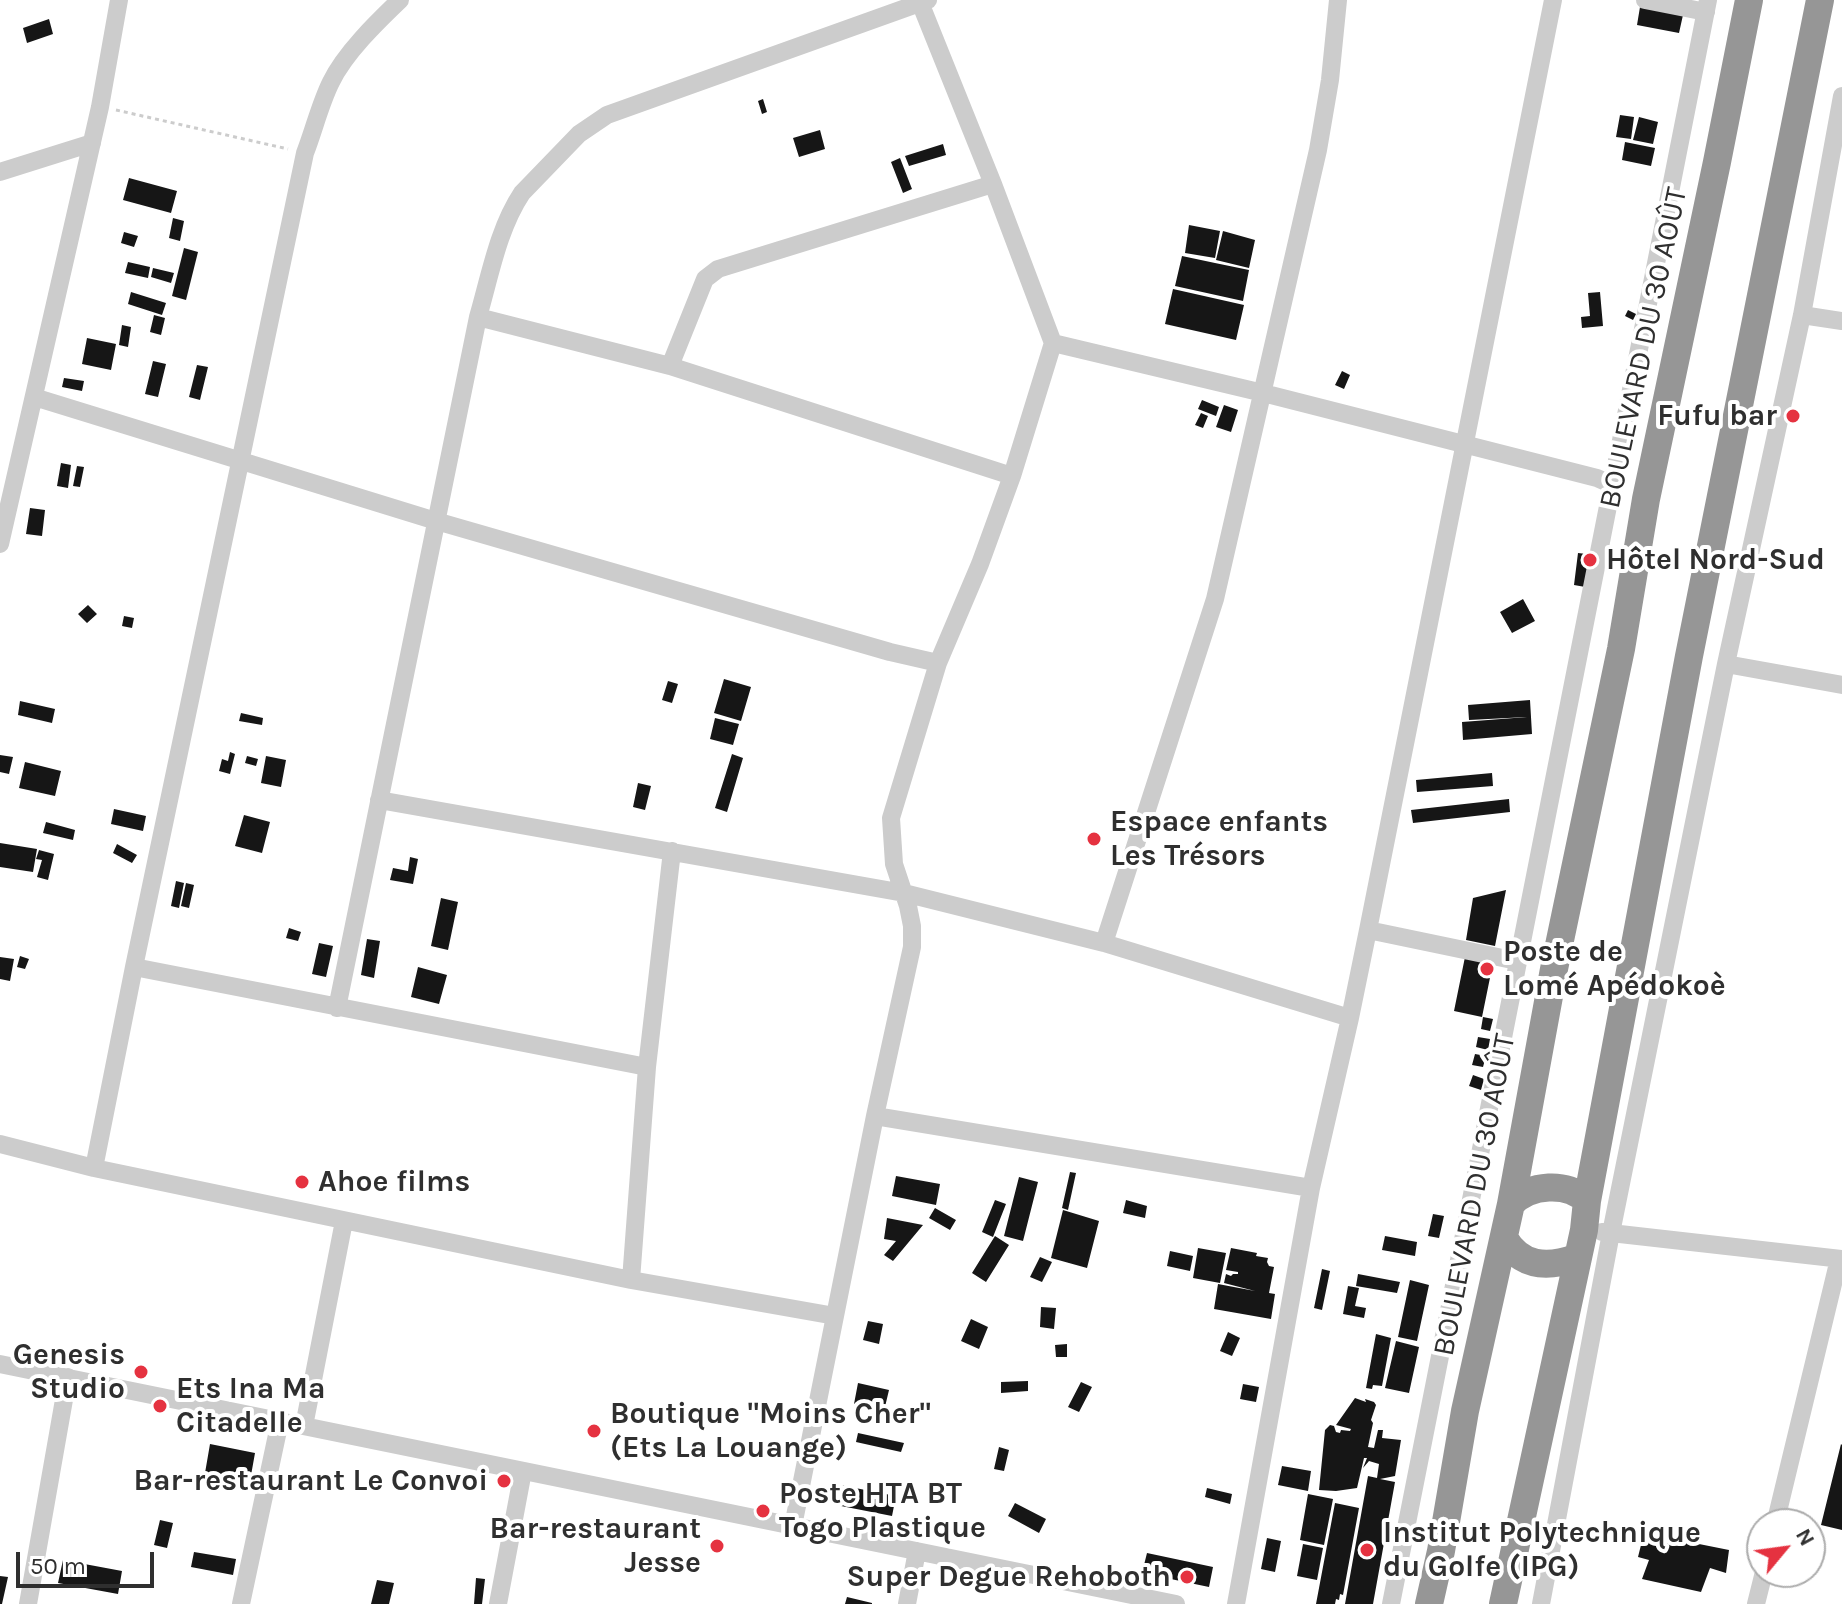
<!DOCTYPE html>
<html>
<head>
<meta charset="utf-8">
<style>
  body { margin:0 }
  #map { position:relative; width:1842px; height:1604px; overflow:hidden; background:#fff; font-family:Karla,sans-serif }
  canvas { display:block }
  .north { position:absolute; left:1746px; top:1508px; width:80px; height:80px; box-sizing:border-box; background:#fff; border:2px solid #acacac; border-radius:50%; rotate:61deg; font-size:22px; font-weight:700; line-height:32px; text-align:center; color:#2f2f2f }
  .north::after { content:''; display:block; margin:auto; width:28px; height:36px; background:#e53240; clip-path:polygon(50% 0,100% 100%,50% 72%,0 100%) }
  .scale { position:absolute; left:16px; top:1552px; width:138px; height:36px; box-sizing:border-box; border:4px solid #2f2f2f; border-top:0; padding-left:10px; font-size:24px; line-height:28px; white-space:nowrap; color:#2f2f2f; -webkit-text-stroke:6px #fff; paint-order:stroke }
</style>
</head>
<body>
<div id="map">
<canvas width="1842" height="1604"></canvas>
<div class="north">N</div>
<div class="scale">50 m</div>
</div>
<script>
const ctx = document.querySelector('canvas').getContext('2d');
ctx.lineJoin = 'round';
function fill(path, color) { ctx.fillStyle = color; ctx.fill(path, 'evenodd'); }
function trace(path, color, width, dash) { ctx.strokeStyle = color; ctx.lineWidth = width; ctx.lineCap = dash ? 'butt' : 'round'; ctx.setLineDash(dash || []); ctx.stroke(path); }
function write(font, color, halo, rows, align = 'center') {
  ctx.font = font + ' Karla,sans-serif'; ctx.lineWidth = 8; ctx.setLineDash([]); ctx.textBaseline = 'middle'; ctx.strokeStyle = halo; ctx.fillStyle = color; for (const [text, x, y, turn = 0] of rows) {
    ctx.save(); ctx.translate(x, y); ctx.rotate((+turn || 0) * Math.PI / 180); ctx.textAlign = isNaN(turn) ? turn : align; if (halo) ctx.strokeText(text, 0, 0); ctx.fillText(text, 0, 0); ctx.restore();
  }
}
fill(new Path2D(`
  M 1640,7 L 1683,15 L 1679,33 L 1637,25 Z
  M 49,19 L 53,34 L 27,43 L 23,28 Z
  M 763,99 L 767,112 L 762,114 L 758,101 Z
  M 1620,115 L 1634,117 L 1631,139 L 1616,137 Z
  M 1639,117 L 1658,122 L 1653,144 L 1633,140 Z
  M 820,130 L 825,149 L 799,157 L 793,138 Z
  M 1625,142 L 1655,148 L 1651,166 L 1622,160 Z
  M 943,144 L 946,155 L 909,166 L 905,156 Z
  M 900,158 L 912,189 L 903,193 L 891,162 Z
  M 129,178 L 177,191 L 171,213 L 123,200 Z
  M 173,218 L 184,221 L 180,241 L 169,238 Z
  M 1189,225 L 1220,231 L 1215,258 L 1185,253 Z
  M 1223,231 L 1255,240 L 1249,268 L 1216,260 Z
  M 124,232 L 138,236 L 134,247 L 121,243 Z
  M 184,248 L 198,252 L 186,300 L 172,296 Z
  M 1182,256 L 1215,263 L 1214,265 L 1215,263 L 1249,270 L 1243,301 L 1175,286 Z
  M 128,262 L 150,267 L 148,278 L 125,273 Z
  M 153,268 L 174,273 L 171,283 L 151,277 Z
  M 1173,289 L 1244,305 L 1236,340 L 1165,324 Z
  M 131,292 L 166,303 L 162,315 L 128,304 Z
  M 1600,292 L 1603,326 L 1582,328 L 1581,317 L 1590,316 L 1588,293 Z
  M 1628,310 L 1636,314 L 1633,320 L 1625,316 Z
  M 154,315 L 165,318 L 161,335 L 150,332 Z
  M 122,325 L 131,327 L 128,347 L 119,345 Z
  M 87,338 L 116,344 L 111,370 L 82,364 Z
  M 153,361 L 166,364 L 158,397 L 145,394 Z
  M 197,365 L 208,367 L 200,400 L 189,397 Z
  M 1342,371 L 1350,375 L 1344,389 L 1335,385 Z
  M 64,378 L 84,381 L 82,391 L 62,387 Z
  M 1202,400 L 1219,407 L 1216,416 L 1198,409 Z
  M 1224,405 L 1238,410 L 1231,432 L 1216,427 Z
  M 1201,413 L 1208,416 L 1203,428 L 1195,425 Z
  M 61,463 L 71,465 L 68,488 L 57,486 Z
  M 77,466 L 84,467 L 80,487 L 73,486 Z
  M 30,508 L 45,510 L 42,536 L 26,534 Z
  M 1578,553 L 1595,555 L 1591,588 L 1574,585 Z
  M 1523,599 L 1535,621 L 1512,633 L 1500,612 Z
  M 88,605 L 97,614 L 87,623 L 78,614 Z
  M 124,616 L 134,618 L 132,628 L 122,626 Z
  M 724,679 L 751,687 L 741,721 L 714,713 Z
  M 668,681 L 678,684 L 672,703 L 662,700 Z
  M 1530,700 L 1532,734 L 1463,740 L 1462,722 L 1527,717 L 1469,720 L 1468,705 Z
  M 20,701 L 55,709 L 52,723 L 18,715 Z
  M 241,713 L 263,718 L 262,725 L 239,721 Z
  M 715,718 L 739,724 L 733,745 L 710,739 Z
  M 230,752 L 235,754 L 230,774 L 219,771 L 222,759 L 228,761 Z
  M 732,754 L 743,758 L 727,812 L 715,808 Z
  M 0,755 L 13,757 L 9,774 L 0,772 Z
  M 247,756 L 258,759 L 256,766 L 245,763 Z
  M 266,756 L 286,760 L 281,787 L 261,783 Z
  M 25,762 L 61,771 L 55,796 L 19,788 Z
  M 1492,773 L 1493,786 L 1417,792 L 1416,780 Z
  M 638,783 L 651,786 L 645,810 L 633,807 Z
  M 1509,799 L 1510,812 L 1413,823 L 1411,810 Z
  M 114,809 L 146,816 L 143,831 L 111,824 Z
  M 244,815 L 270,822 L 262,853 L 235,846 Z
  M 46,822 L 75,830 L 73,840 L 43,833 Z
  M 0,843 L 37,849 L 33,872 L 0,867 Z
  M 117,844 L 137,855 L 132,863 L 113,853 Z
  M 39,850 L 54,854 L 48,880 L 37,877 L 42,860 L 36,859 Z
  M 410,857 L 418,859 L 413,884 L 390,880 L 393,868 L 408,871 Z
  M 176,881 L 184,883 L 179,908 L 171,906 Z
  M 186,883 L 194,885 L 189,908 L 181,906 Z
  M 1506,890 L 1495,946 L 1466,940 L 1473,898 Z
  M 441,898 L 458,902 L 448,950 L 431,946 Z
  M 289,928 L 301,932 L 298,941 L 286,938 Z
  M 367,939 L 380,941 L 374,978 L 361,975 Z
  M 319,943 L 333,946 L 326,977 L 312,974 Z
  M 20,956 L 29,959 L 25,969 L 17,967 Z
  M 0,957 L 14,959 L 10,981 L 0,979 Z
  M 1465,957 L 1493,963 L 1482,1017 L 1454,1011 Z
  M 418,967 L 447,975 L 439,1004 L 411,997 Z
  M 1483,1017 L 1493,1019 L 1490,1031 L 1481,1029 Z
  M 1478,1037 L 1490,1039 L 1488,1050 L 1476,1047 Z
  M 1475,1054 L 1486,1056 L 1483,1067 L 1472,1065 Z
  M 1473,1075 L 1484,1079 L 1481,1090 L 1469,1086 Z
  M 1070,1172 L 1076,1173 L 1068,1210 L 1062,1208 Z
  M 896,1176 L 940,1184 L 936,1205 L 892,1196 Z
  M 1019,1177 L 1038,1182 L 1023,1241 L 1004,1236 Z
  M 995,1200 L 1006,1204 L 993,1237 L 982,1232 Z
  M 1126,1200 L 1147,1206 L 1145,1218 L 1123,1213 Z
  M 935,1208 L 956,1220 L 950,1230 L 929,1218 Z
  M 1063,1210 L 1099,1221 L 1087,1268 L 1051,1258 Z
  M 1433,1214 L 1444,1216 L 1439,1238 L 1428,1236 Z
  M 887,1218 L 923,1225 L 893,1261 L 884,1255 L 896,1241 L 884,1239 Z
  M 995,1236 L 1009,1245 L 986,1282 L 972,1273 Z
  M 1385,1236 L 1417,1242 L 1415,1256 L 1382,1250 Z
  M 1198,1248 L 1226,1253 L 1220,1283 L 1193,1278 Z
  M 1231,1248 L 1257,1253 L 1256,1256 L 1268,1258 L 1267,1262 L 1269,1266 L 1274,1267 L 1269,1293 L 1275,1294 L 1271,1319 L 1214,1309 L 1218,1284 L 1255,1291 L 1224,1283 L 1226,1274 L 1231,1276 L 1233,1274 L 1238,1274 L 1238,1272 L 1226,1270 Z
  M 1170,1251 L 1193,1256 L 1190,1271 L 1167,1266 Z
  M 1040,1257 L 1052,1262 L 1042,1282 L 1030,1277 Z
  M 1322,1269 L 1330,1271 L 1322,1310 L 1314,1308 Z
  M 1358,1274 L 1400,1282 L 1397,1293 L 1356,1286 Z
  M 1410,1280 L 1429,1285 L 1417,1341 L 1398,1337 Z
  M 1348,1286 L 1359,1288 L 1355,1306 L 1366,1308 L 1364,1318 L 1343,1314 Z
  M 1041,1307 L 1056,1308 L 1054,1329 L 1040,1327 Z
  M 971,1319 L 988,1327 L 979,1349 L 961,1341 Z
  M 868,1321 L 883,1324 L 879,1344 L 863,1340 Z
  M 1228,1332 L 1240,1338 L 1232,1356 L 1220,1351 Z
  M 1376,1334 L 1391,1338 L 1382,1386 L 1373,1385 L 1372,1389 L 1366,1388 Z
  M 1396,1341 L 1419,1347 L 1409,1393 L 1385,1388 Z
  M 1067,1344 L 1067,1357 L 1056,1357 L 1055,1345 Z
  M 1028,1381 L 1028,1391 L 1001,1393 L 1001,1382 Z
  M 1081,1382 L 1092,1387 L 1079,1412 L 1068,1407 Z
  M 858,1383 L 889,1390 L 884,1411 L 854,1404 Z
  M 1243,1384 L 1259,1387 L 1256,1402 L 1240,1399 Z
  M 1355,1398 L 1366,1402 L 1365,1399 L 1374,1402 L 1376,1405 L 1371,1420 L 1373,1423 L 1368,1447 L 1374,1448 L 1378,1430 L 1383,1430 L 1382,1438 L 1401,1440 L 1395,1476 L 1380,1479 L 1395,1482 L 1373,1604 L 1345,1604 L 1368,1476 L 1377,1478 L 1379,1464 L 1369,1461 L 1363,1468 L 1367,1458 L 1364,1458 L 1357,1488 L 1336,1491 L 1319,1490 L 1325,1430 L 1330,1425 L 1334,1426 L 1336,1432 L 1340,1433 L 1341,1430 L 1350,1431 L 1351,1429 L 1336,1425 Z
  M 858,1433 L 904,1443 L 901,1452 L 856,1442 Z
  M 210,1444 L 255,1453 L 250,1481 L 205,1473 Z
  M 1841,1444 L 1842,1445 L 1842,1530 L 1821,1525 Z
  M 999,1447 L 1009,1450 L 1004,1471 L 994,1469 Z
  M 1282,1466 L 1311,1471 L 1308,1491 L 1278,1485 Z
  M 840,1485 L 896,1496 L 892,1516 L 836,1505 Z
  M 1207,1488 L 1232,1494 L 1230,1504 L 1205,1497 Z
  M 1308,1494 L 1333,1499 L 1324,1545 L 1300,1540 Z
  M 1015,1503 L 1046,1519 L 1039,1533 L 1008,1516 Z
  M 1335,1503 L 1359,1508 L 1343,1595 L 1340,1594 L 1339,1600 L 1336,1599 L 1335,1604 L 1316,1604 Z
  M 160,1520 L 173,1523 L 167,1548 L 154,1545 Z
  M 1644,1533 L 1729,1550 L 1726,1573 L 1710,1568 L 1701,1592 L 1642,1579 L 1649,1560 L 1638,1557 Z
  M 1267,1538 L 1281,1541 L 1275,1572 L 1261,1569 Z
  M 1303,1544 L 1323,1548 L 1317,1580 L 1297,1576 Z
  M 194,1552 L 236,1559 L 233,1575 L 191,1567 Z
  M 1147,1553 L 1213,1567 L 1209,1587 L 1142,1573 Z
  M 63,1560 L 122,1571 L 118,1594 L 58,1583 Z
  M 0,1576 L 8,1577 L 2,1604 L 0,1604 Z
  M 476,1578 L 485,1579 L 482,1604 L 474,1604 Z
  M 377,1580 L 394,1583 L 389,1604 L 371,1604 Z
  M 847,1597 L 872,1603 L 872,1604 L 845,1604 Z`), '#161616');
trace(new Path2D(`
  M 116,110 L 288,149`), '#ccc', 3, [4, 4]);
trace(new Path2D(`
  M 919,0 L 993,184 L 1053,343 L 1263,393 L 1597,478 L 1615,486
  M 1645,0 L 1706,12
  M 0,172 L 92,143
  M 1802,315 L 1842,321
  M 478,317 L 670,366 L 1012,476
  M 670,366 L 705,279 L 718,269 L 993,184
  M 34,397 L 436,521 L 890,652 L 938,663
  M 0,544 L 100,107 L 119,0
  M 1726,664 L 1842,685
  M 379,800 L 904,893 L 1104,943 L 1350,1018
  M 1368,930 L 1517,961
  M 1104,943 L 1215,599 L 1318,150 L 1330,80 L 1338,0
  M 134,967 L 647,1067
  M 337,1008 L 478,317 C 490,276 498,229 522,193 L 579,134 L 607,115 L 928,0
  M 875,1116 L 1311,1188
  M 0,1144 L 94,1168 L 631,1280 L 835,1316
  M 94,1168 L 134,967 L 305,153 C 314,130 320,104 331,82 C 345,53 377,22 400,0
  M 1602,1232 L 1842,1259
  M 631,1280 L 647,1067 L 672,851
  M 0,1364 L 1176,1604
  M 304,1426 L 344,1221
  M 1775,1524 L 1839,1259
  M 793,1526 L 875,1116 L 912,947 L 912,926 L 908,906 L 894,864 L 891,818 L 938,663 L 980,564 L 1012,476 L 1053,343
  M 28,1604 L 68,1377
  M 241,1604 L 280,1421
  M 498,1604 L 523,1471
  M 907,1604 L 917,1551
  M 1236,1604 L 1311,1188 L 1350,1018 L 1368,930 L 1553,0
  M 1391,1604 C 1494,1069 1606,535 1708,0
  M 1541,1604 L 1611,1233 L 1726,664 L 1802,315 L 1842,96
  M 1756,1604 L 1764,1572`), '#ccc', 18);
trace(new Path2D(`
  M 1511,1204 C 1529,1184 1568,1181 1587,1201
  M 1504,1238 C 1521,1267 1547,1268 1576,1258
  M 1429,1604 L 1441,1551 L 1465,1411 L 1511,1204 L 1554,969 L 1621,649 L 1646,499 L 1717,162 L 1749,0
  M 1503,1604 L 1584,1230 L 1587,1201 L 1689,656 L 1820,0`), '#969696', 28);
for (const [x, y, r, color] of [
  [1793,416,8,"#e53240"],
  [1590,560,8,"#e53240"],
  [1094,839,8,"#e53240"],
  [1487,969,8,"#e53240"],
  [302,1182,8,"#e53240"],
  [141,1372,8,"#e53240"],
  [160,1406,8,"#e53240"],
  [594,1431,8,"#e53240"],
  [504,1481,8,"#e53240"],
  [763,1511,8,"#e53240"],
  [717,1546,8,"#e53240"],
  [1367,1550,8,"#e53240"],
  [1187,1577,8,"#e53240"]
]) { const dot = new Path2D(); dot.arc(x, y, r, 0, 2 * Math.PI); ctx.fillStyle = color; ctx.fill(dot); trace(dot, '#fff', 3); }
write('30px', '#2f2f2f', '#fff', [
  ["BOULEVARD DU 30 AOÛT",1644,348,-78],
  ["BOULEVARD DU 30 AOÛT",1475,1195,-79]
]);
write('bold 30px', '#2f2f2f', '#fff', [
  ["Fufu bar",1777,416,"right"],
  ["Hôtel Nord-Sud",1606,560],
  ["Espace enfants",1110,822],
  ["Les Trésors",1110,856],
  ["Poste de",1503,952],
  ["Lomé Apédokoè",1503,986],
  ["Ahoe films",318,1182],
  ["Genesis",125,1355,"right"],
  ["Studio",125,1389,"right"],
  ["Ets Ina Ma",176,1389],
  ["Citadelle",176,1423],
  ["Boutique \"Moins Cher\"",610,1414],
  ["(Ets La Louange)",610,1448],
  ["Bar-restaurant Le Convoi",488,1481,"right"],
  ["Poste HTA BT",779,1494],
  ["Togo Plastique",779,1528],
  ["Bar-restaurant",701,1529,"right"],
  ["Jesse",701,1563,"right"],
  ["Institut Polytechnique",1383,1533],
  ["du Golfe (IPG)",1383,1567],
  ["Super Degue Rehoboth",1171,1577,"right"]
], 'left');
</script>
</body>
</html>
